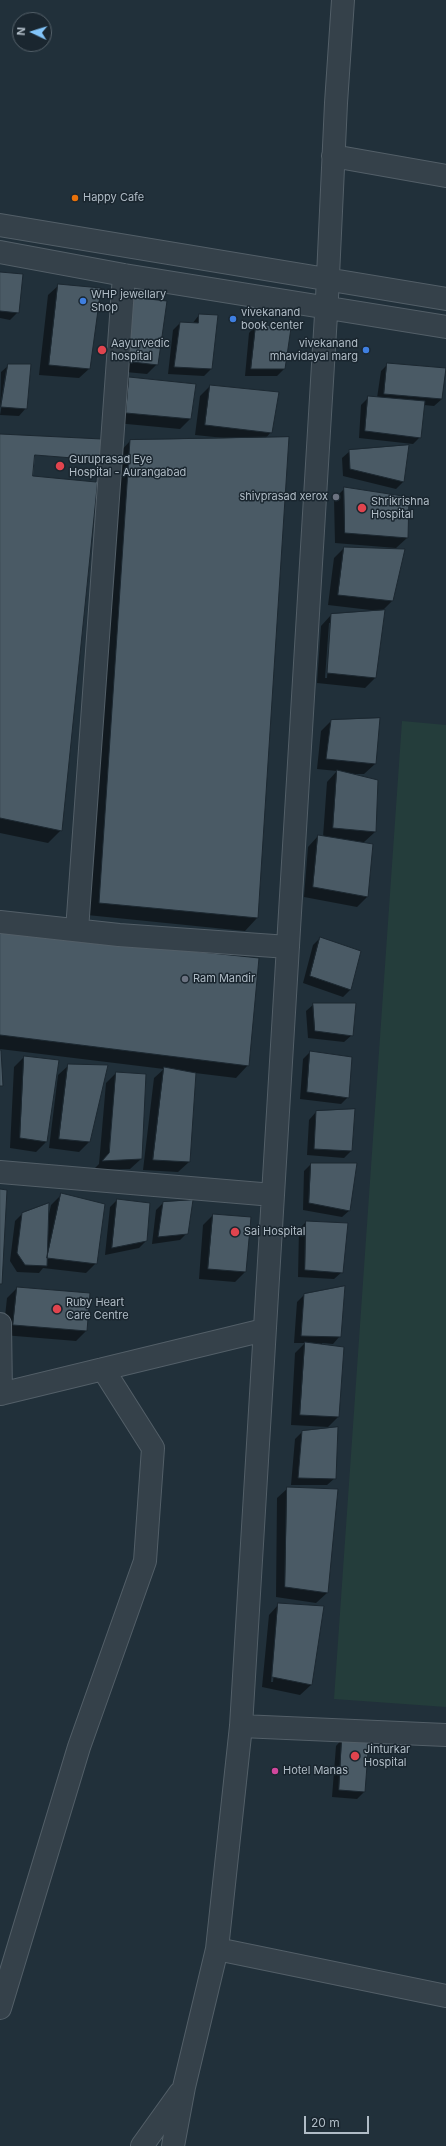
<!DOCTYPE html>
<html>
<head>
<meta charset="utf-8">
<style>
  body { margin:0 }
  #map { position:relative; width:446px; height:2146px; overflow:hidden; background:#21303a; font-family:Inter,sans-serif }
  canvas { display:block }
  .north { position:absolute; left:12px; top:12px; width:40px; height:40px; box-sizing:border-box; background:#1a262f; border:1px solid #56626b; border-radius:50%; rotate:274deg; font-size:11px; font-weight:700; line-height:16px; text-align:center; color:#b0bcc6 }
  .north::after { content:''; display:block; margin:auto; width:14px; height:18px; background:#82c4f9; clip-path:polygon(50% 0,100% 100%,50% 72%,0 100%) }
  .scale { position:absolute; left:304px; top:2116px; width:65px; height:18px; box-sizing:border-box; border:2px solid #b0bcc6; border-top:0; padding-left:5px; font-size:12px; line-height:14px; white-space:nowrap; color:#b0bcc6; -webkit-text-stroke:3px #1a262f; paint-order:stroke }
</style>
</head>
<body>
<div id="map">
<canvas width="446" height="2146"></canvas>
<div class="north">N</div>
<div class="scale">20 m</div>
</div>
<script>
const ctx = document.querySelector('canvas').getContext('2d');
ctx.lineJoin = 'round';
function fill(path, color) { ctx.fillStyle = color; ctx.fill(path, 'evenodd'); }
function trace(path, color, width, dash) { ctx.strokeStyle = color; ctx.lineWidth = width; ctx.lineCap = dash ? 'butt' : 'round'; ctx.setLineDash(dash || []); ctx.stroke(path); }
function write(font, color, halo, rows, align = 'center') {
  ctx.font = font + ' Inter,sans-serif'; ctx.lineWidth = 3; ctx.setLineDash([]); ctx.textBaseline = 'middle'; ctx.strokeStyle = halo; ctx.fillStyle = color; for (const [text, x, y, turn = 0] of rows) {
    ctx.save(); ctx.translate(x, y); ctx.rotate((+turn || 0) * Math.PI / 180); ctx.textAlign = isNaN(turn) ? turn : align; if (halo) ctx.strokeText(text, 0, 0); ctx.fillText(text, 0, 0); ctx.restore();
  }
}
fill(new Path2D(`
  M 402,721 L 446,725 L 446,1707 L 334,1699 Z`), '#243d3b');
fill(new Path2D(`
  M 0,273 L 18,312 L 10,320 L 0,318 Z
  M 59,285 L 90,368 L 79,378 L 39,375 L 48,295 Z
  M 166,301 L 157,364 L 147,374 L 115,371 Z
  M 199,315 L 211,369 L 204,376 L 168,374 L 173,330 L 180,323 L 192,324 Z
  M 256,325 L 284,369 L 277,376 L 245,376 L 249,333 Z
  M 388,364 L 446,369 L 442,399 L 434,406 L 424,405 L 420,437 L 413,444 L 359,438 L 361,405 L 369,397 L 377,398 L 381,371 Z
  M 9,365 L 26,408 L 19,416 L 0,415 L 8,371 L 6,371 L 0,408 L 1,372 Z
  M 129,378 L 190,419 L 180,429 L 116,423 L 119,389 Z
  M 210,386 L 271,432 L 265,439 L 288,438 L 257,918 L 245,931 L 87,915 L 118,454 L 130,441 L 224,438 L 195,435 L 200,396 Z
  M 0,435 L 61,830 L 48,843 L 0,833 Z
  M 350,451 L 403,482 L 396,489 L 343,476 L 342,458 Z
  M 345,488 L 407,538 L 396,548 L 335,543 L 334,499 Z
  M 344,548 L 392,601 L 381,612 L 375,678 L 365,688 L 317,683 L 321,626 L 331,615 L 379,611 L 328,605 L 334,558 ZM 329,623 L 331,623 L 327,678 L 325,678 Z
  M 379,719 L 375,764 L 364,774 L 348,774 L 377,781 L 375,832 L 363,843 L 367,897 L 357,907 L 304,897 L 308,847 L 318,836 L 323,837 L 327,782 L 337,771 L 317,769 L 321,731 L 331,721 Z
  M 0,932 L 248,1065 L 236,1078 L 195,1073 L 189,1162 L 178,1172 L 143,1170 L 154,1078 L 164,1069 L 0,1049 Z
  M 320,938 L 360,952 L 350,990 L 343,997 L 303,983 L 313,945 Z
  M 314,1004 L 352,1035 L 344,1042 L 308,1038 L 306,1011 Z
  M 310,1052 L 348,1097 L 341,1104 L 300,1099 L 303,1059 Z
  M 24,1057 L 46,1142 L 36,1152 L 10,1148 L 14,1067 Z
  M 69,1065 L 107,1066 L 89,1142 L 79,1152 L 49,1148 L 58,1075 Z
  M 116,1073 L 141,1159 L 130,1169 L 93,1170 L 99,1164 L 106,1083 Z
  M 316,1112 L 351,1151 L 344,1158 L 307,1155 L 309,1120 Z
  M 311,1164 L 350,1210 L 342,1217 L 303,1210 L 304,1171 Z
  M 61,1195 L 96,1263 L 86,1273 L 43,1268 L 39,1273 L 17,1272 L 10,1261 L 15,1221 L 23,1213 L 48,1218 L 51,1205 Z
  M 117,1200 L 146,1241 L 139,1248 L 105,1255 L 110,1207 Z
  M 163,1203 L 187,1233 L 180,1240 L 152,1244 L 156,1210 Z
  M 213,1215 L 250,1218 L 245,1272 L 235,1282 L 199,1279 L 203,1225 Z
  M 306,1222 L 342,1272 L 334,1279 L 298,1277 L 299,1229 Z
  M 17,1288 L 86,1331 L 76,1341 L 3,1335 L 7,1298 Z
  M 304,1295 L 340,1336 L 333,1344 L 322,1343 L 338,1417 L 328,1427 L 291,1425 L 295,1353 L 305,1343 L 294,1343 L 297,1302 Z
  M 302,1432 L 335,1478 L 327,1485 L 291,1485 L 295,1439 Z
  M 288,1488 L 337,1490 L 327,1593 L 316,1603 L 276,1597 L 277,1498 Z
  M 279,1604 L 323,1607 L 311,1685 L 300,1695 L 262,1687 L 269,1615 ZM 277,1614 L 279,1614 L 273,1682 L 271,1682 Z
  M 343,1738 L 364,1792 L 357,1799 L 332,1797 L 336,1746 Z`), '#0007');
const building = new Path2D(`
  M 0,272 L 23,274 L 19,313 L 0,311 Z
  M 58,284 L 101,288 L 90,369 L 49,365 Z
  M 130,297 L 167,301 L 158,365 L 124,361 Z
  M 199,314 L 218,315 L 212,369 L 174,367 L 180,322 L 198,323 Z
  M 256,324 L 291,328 L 285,369 L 251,369 Z
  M 387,363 L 446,368 L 442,399 L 384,394 Z
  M 8,364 L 31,364 L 27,409 L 1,407 Z
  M 129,377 L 196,384 L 191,419 L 126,413 Z
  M 210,385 L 279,392 L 272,433 L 205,425 Z
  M 368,396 L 425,401 L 421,438 L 365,431 Z
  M 0,434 L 102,439 L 62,831 L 0,818 Z
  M 289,437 L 258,918 L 99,903 L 130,440 Z
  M 409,445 L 404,482 L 350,469 L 349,450 Z
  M 35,455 L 98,460 L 96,482 L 33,476 Z
  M 344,487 L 409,497 L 408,538 L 345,533 Z
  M 344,547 L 405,549 L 393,601 L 338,595 Z
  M 385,610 L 376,678 L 327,673 L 331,614 Z
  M 380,718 L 376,764 L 326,759 L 331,720 Z
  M 337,770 L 378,780 L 376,832 L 333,828 Z
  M 318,835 L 373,844 L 368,897 L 313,887 Z
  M 0,931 L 259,958 L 249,1066 L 0,1035 Z
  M 320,937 L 361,951 L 351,990 L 310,976 Z
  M 313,1003 L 356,1003 L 353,1036 L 315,1031 Z
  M 0,1050 L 1,1050 L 3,1086 L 0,1086 Z
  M 310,1051 L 352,1057 L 349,1098 L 307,1092 Z
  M 24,1056 L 59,1060 L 47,1142 L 20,1138 Z
  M 68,1064 L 108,1065 L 90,1142 L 59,1139 Z
  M 164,1067 L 196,1073 L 190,1162 L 153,1160 Z
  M 116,1072 L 146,1074 L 142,1159 L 102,1161 L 109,1153 Z
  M 355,1109 L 352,1151 L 314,1149 L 316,1111 Z
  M 311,1163 L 357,1163 L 350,1211 L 309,1203 Z
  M 0,1189 L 7,1190 L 2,1284 L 0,1284 Z
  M 61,1193 L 105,1204 L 97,1264 L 47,1258 Z
  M 117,1199 L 150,1203 L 147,1241 L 112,1248 Z
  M 193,1200 L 188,1234 L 158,1237 L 163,1202 Z
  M 49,1203 L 47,1266 L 25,1265 L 17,1253 L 22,1213 Z
  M 213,1214 L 251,1217 L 246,1272 L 208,1269 Z
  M 306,1221 L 348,1223 L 343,1273 L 305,1270 Z
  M 345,1286 L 341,1337 L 301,1336 L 304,1294 Z
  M 17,1287 L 90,1293 L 87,1331 L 13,1325 Z
  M 305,1342 L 344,1347 L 339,1417 L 300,1415 Z
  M 338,1427 L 336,1479 L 298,1478 L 302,1431 Z
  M 287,1487 L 338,1489 L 328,1593 L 285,1587 Z
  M 278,1603 L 324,1606 L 312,1685 L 272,1677 Z
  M 342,1737 L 369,1739 L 365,1792 L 339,1790 Z`);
fill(building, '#4a5a65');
trace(building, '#1c2831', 1);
const minor = new Path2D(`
  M 333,156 L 446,176
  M 0,225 L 446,299
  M 0,252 L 124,275 L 446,327
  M 0,922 L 119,935 L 288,947
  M 77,930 L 124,275
  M 0,1172 L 273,1195
  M 0,1324 L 1,1394
  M 0,1394 L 264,1330
  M 241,1726 L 446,1735
  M 217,1949 L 446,1996
  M 0,2008 L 79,1747 L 145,1561 L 153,1448 L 103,1369
  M 142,2146 L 180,2093
  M 173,2146 L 184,2087 L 217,1949 L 241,1726 L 327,298 L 336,103 L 343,0`);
trace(minor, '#535f68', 24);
trace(minor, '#35414a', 22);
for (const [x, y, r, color] of [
  [75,198,4,"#e8710a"],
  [83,301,4,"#3f7fe0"],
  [233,319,4,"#3f7fe0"],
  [102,350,5,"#e0444e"],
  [366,350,4,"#3f7fe0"],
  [60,466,5,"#e0444e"],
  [336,497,4,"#6b7280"],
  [362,508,5,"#e0444e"],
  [185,979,4,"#6b7280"],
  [235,1232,5,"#e0444e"],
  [57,1309,5,"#e0444e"],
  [355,1756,5,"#e0444e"],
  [275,1771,4,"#d1479c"]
]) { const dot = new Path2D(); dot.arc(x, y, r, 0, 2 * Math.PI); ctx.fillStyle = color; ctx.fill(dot); trace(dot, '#1a262f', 1.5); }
write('11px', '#b0bcc6', '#1a262f', [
  ["Happy Cafe",83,198],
  ["WHP jewellary",91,295],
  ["Shop",91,308],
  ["vivekanand",241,313],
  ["book center",241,326],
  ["Aayurvedic",111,344],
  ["hospital",111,357],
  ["vivekanand",358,344,"right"],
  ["mhavidayal marg",358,357,"right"],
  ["Guruprasad Eye",69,460],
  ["Hospital - Aurangabad",69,473],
  ["shivprasad xerox",328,497,"right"],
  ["Shrikrishna",371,502],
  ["Hospital",371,515],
  ["Ram Mandir",193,979],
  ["Sai Hospital",244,1232],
  ["Ruby Heart",66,1303],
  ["Care Centre",66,1316],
  ["Jinturkar",364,1750],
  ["Hospital",364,1763],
  ["Hotel Manas",283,1771]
], 'left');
</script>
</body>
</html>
